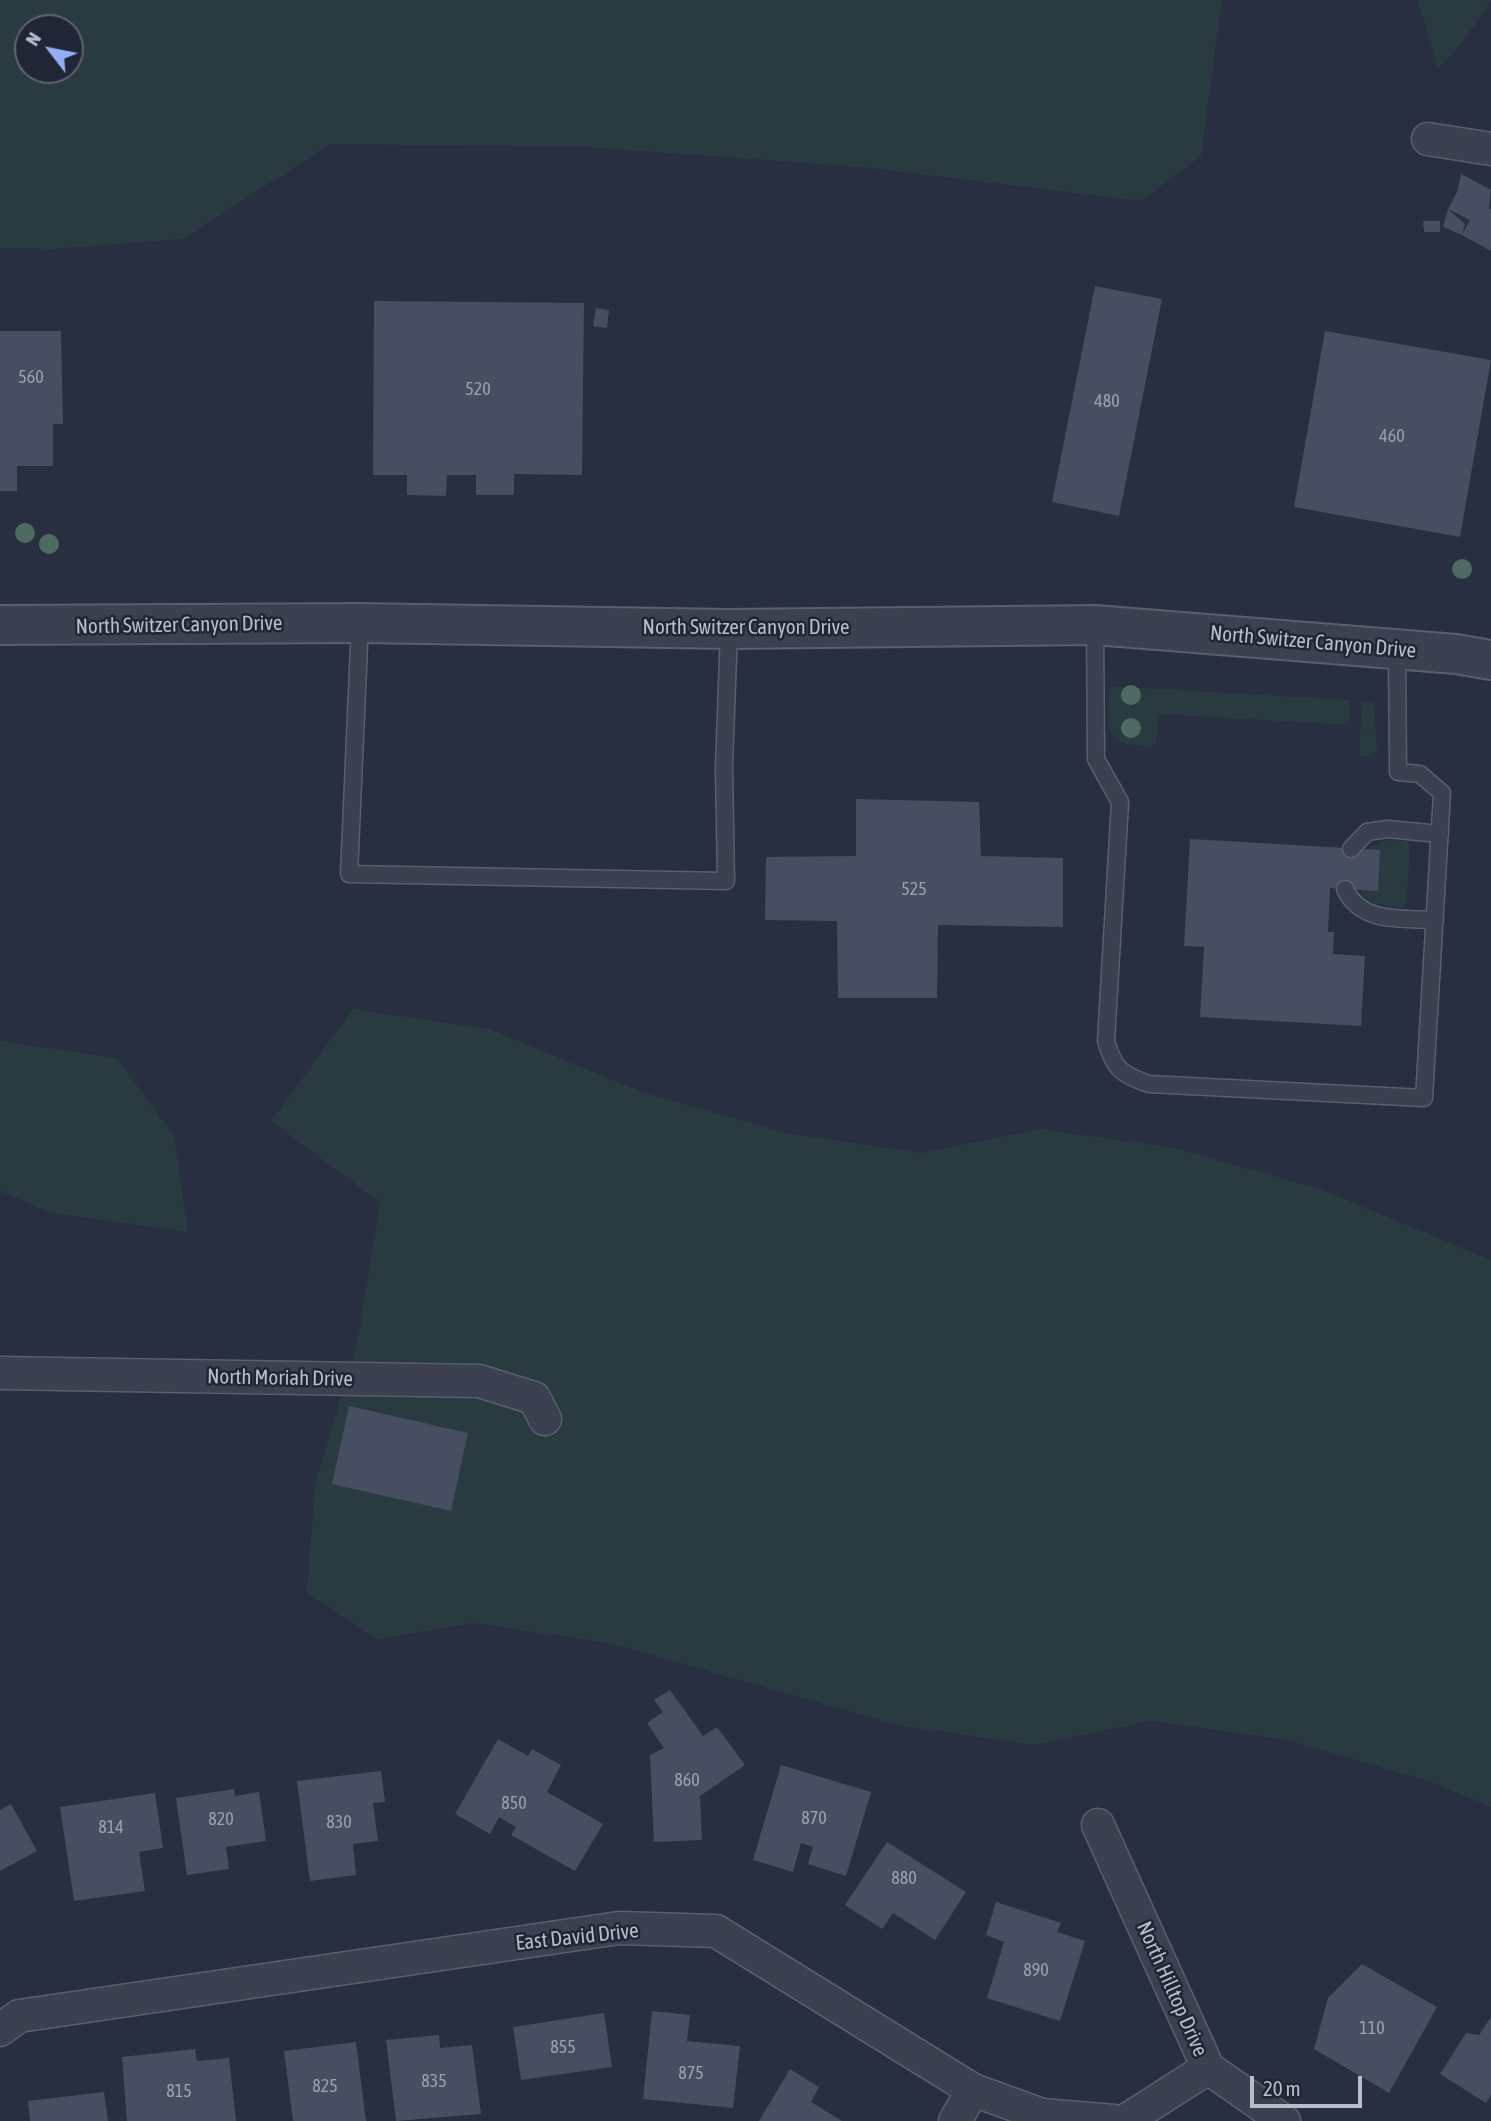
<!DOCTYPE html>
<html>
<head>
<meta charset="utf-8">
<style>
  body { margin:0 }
  #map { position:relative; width:1491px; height:2121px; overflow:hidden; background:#272f40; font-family:"Asap Condensed",sans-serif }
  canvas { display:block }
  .north { position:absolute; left:14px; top:14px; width:70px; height:70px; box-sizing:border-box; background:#202635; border:2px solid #5c6271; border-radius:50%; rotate:302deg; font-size:19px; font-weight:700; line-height:28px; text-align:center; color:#b7bdca }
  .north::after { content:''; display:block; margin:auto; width:24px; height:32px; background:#93aef4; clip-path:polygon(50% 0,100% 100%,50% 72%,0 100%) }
  .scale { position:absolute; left:1250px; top:2076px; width:112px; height:32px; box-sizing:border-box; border:4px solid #b7bdca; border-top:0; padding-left:9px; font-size:21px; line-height:24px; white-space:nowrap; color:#b7bdca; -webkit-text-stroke:5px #202635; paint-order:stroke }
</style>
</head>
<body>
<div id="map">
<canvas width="1491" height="2121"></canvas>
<div class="north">N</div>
<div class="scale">20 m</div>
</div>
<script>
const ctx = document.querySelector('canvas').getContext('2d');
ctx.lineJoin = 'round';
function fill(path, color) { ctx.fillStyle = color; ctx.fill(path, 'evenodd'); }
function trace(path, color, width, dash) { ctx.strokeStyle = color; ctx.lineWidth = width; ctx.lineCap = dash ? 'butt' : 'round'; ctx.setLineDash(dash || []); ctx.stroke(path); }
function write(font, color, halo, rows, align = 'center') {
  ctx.font = font + ' "Asap Condensed",sans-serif'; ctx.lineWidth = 5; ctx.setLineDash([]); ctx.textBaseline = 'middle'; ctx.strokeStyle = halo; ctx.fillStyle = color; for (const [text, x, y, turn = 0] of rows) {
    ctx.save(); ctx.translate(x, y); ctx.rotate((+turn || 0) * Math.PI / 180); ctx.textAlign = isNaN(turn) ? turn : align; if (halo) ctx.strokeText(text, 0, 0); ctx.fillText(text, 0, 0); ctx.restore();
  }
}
fill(new Path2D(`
  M 0,0 L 1222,0 L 1201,156 L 1141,201 L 861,167 L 584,147 L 331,144 L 182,239 L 54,249 L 0,248 ZM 28,28 L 70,28 L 70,70 L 28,70 Z
  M 1418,0 L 1491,0 L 1491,1 L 1464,40 L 1438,69 Z
  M 1110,686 L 1350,700 L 1348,725 L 1158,714 L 1156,745 C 1148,747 1141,746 1133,745 C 1100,741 1108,711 1110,686 Z
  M 1362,702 L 1374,702 L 1377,751 L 1368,757 L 1359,756 Z
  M 1385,840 L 1406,841 L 1410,844 L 1407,901 L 1402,907 C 1354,904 1359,895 1364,852 Z
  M 353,1009 L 489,1029 L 642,1092 L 787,1133 L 922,1153 L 1040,1129 L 1175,1148 L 1320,1189 L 1491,1260 L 1491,1807 L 1431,1782 L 1287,1740 L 1151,1721 L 1033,1745 L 897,1725 L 609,1643 L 473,1623 L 377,1639 L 307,1592 L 315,1485 L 358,1340 L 380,1202 L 271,1121 Z
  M 0,1041 L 117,1058 L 174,1136 L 188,1232 L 52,1213 L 0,1191 Z`), '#293b41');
fill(new Path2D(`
  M 1461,174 L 1491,190 L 1489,208 L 1491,210 L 1491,251 L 1462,235 L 1470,220 L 1448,209 L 1465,224 L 1462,235 L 1443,227 L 1448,209 L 1457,192 Z
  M 1423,221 L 1440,221 L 1440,232 L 1424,232 Z
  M 1095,286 L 1162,299 L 1119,516 L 1052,502 Z
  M 374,301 L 584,303 L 582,475 L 514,474 L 514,495 L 476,495 L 476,475 L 447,475 L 446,496 L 407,495 L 407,475 L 373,475 Z
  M 596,308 L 609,310 L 607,328 L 593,326 Z
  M 0,331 L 61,331 L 63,424 L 53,424 L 53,466 L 17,466 L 17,491 L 0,491 Z
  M 1325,331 L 1491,360 L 1460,537 L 1294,507 Z
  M 856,799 L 979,802 L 981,856 L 1063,858 L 1063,927 L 938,925 L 937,998 L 838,998 L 837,921 L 765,920 L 766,857 L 856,856 Z
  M 1190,839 L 1380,850 L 1378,891 L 1330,888 L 1328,932 L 1334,932 L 1333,954 L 1365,956 L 1361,1026 L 1200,1017 L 1204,947 L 1184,946 Z
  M 349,1406 L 468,1433 L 451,1511 L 332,1484 Z
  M 670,1690 L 703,1736 L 717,1727 L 745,1765 L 700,1796 L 702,1840 L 654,1842 L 650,1755 L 664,1748 L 647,1723 L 663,1712 L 654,1700 Z
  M 498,1739 L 528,1756 L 532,1749 L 561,1765 L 547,1792 L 603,1824 L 575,1871 L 511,1835 L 516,1827 L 499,1817 L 490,1834 L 455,1814 Z
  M 781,1765 L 871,1792 L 846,1876 L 808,1864 L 813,1847 L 801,1843 L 793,1872 L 753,1860 Z
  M 381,1771 L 385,1802 L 373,1803 L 378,1841 L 353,1844 L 356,1875 L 310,1881 L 297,1781 Z
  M 234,1789 L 235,1796 L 259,1792 L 266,1841 L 226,1847 L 229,1869 L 187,1875 L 176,1798 Z
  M 155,1793 L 163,1848 L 139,1852 L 145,1891 L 74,1901 L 60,1807 Z
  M 11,1804 L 37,1851 L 0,1871 L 0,1810 Z
  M 887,1842 L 966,1892 L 935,1940 L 893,1913 L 882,1929 L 845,1905 Z
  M 996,1902 L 1061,1923 L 1057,1932 L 1085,1941 L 1060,2021 L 987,1998 L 1004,1942 L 986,1935 Z
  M 1362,1964 L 1437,2007 L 1389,2093 L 1314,2049 L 1328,1998 Z
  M 652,2011 L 690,2015 L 687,2041 L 740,2046 L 733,2108 L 643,2099 Z
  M 604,2013 L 612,2067 L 521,2080 L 513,2027 Z
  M 1491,2017 L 1491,2095 L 1486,2103 L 1440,2074 L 1466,2033 L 1479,2035 Z
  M 439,2035 L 440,2048 L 472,2045 L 481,2114 L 396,2121 L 386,2040 Z
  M 356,2042 L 366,2121 L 293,2121 L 284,2051 Z
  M 195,2049 L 197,2061 L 229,2058 L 236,2121 L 127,2121 L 122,2057 Z
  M 790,2069 L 819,2087 L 811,2102 L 842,2121 L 759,2121 Z
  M 104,2092 L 108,2121 L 30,2121 L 28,2101 Z`), '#464e61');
const service = new Path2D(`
  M 360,623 L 349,874 L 726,881 L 724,767 L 729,629
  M 1095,625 L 1096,759 L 1120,802 L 1106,1041 C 1114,1069 1122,1075 1149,1084 L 1424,1098 L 1442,793 L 1420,774 L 1398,772 L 1397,650
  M 1351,849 L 1367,832 L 1387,829 L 1440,834
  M 1345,889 C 1361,924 1402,918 1435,920`);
const minor = new Path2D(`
  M 1428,139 L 1491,149
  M 0,1373 L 479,1381 L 534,1398 L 545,1419
  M 1098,1825 L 1208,2068 L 1284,2121
  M 0,2030 L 19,2016 L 619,1928 L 716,1931 L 973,2090 L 1042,2115 L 1114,2121
  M 955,2121 L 973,2090
  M 1125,2121 L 1208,2068`);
const tertiary = new Path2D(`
  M 0,625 L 360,623 L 729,629 L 1095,625 L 1456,654 L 1491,660`);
trace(service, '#595f6d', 19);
trace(minor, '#595f6d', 35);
trace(tertiary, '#595f6d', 42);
trace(service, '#3b4150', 16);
trace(minor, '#3b4150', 32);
trace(tertiary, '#3b4150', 38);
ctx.fillStyle = '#4f6a62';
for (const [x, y] of [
  [25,533],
  [49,544],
  [1462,569],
  [1131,695],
  [1131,728]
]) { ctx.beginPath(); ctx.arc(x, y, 10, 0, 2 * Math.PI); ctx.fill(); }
write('18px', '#9ba1b0', null, [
  ["560",31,377],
  ["520",478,389],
  ["480",1107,401],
  ["460",1392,436],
  ["525",914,889],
  ["860",687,1780],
  ["850",514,1803],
  ["870",814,1818],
  ["820",221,1819],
  ["830",339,1822],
  ["814",111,1827],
  ["880",904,1878],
  ["890",1036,1970],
  ["110",1372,2028],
  ["855",563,2047],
  ["875",691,2073],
  ["835",434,2081],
  ["825",325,2086],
  ["815",179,2091]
]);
write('21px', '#b7bdca', '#202635', [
  ["North Switzer Canyon Drive",179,625,-1],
  ["North Switzer Canyon Drive",746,627],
  ["North Switzer Canyon Drive",1313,642,5],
  ["North Moriah Drive",280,1378,1],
  ["East David Drive",577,1937,-6],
  ["North Hilltop Drive",1172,1989,66]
]);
</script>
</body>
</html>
